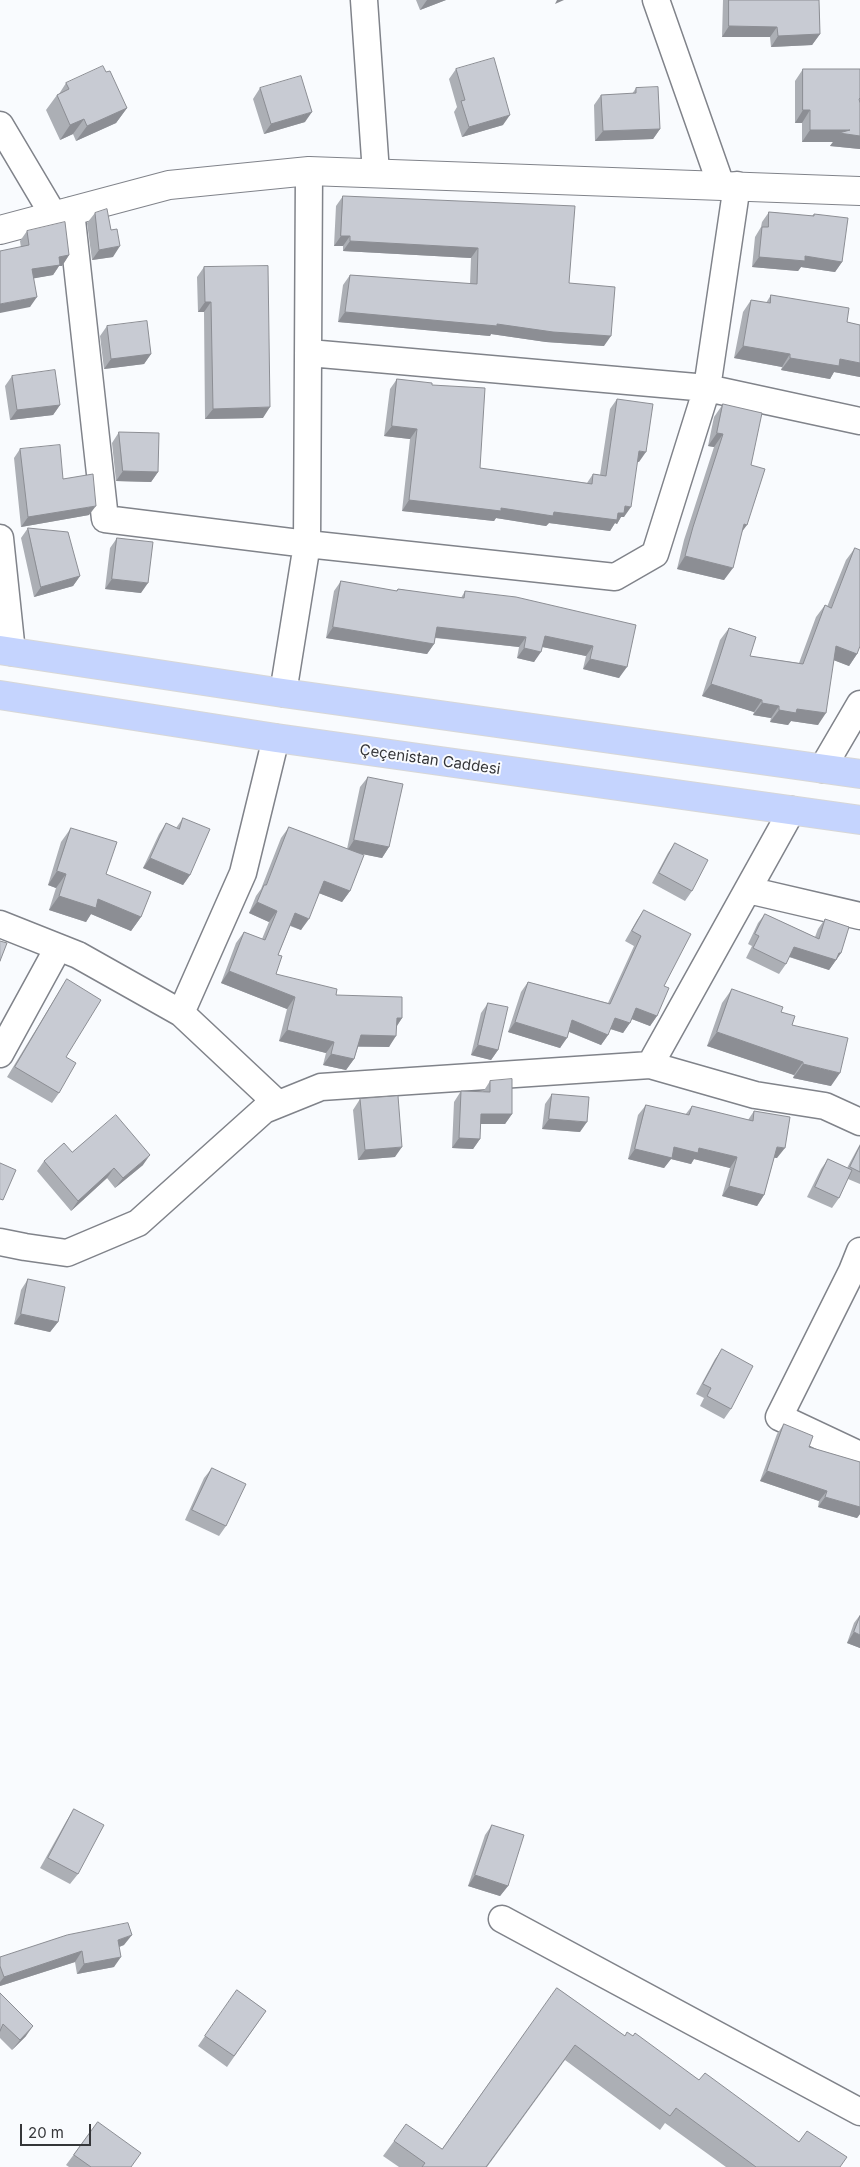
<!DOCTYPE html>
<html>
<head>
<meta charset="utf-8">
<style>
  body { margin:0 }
  #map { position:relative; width:860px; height:2167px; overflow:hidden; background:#f9fbfe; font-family:Inter,sans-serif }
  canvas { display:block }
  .scale { position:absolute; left:20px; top:2124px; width:71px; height:22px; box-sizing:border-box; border:2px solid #353639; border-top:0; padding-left:6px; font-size:15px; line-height:18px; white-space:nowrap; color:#353639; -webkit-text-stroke:4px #f9fbfe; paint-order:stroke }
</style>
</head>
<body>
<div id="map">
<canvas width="860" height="2167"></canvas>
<div class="scale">20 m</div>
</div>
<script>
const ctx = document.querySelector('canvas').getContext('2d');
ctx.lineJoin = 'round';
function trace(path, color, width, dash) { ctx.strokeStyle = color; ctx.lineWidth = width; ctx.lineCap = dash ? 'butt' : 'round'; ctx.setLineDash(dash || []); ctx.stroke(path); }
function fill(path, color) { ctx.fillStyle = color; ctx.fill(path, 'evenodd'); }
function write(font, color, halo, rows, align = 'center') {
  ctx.font = font + ' Inter,sans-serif'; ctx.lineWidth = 4; ctx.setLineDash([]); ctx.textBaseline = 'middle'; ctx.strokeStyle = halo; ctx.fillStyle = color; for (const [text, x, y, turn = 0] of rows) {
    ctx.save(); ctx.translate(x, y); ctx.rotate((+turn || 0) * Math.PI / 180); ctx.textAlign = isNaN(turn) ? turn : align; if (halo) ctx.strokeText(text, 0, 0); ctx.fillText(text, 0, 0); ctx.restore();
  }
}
const minor = new Path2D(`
  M 364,0 L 376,173
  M 656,0 L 721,185
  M 0,125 L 54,216
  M 71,211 L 105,519 L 307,544 L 615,577 L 655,554 L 707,388 L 737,185
  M 309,353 L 707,388 L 860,421
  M 0,538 L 12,652
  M 283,693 L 307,544 L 309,171
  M 822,769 L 860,704
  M 748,890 L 860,916
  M 0,924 L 78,955 L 181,1013 L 278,1104
  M 181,1013 L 243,873 L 276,738
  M 0,1054 L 58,948
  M 650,1065 L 792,810
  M 0,1242 L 25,1247 L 67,1253 L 138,1223 L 264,1110 L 321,1087 L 650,1065 L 755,1095 L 825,1106 L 860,1122
  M 860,1251 L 852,1271 L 779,1417 L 860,1455
  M 502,1919 L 860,2112`);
const tertiary = new Path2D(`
  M 0,230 L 169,185 L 309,171 L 860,191`);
const primary = new Path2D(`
  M 0,650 L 283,693 L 860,774
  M 0,695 L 276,738 L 860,820`);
trace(minor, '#80838a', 29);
trace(tertiary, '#80838a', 30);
trace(primary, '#d7d7d7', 30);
trace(minor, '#fff', 26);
trace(tertiary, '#fff', 28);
trace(primary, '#c5d4fe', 28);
fill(new Path2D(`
  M 416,0 L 446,0 L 420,10 Z
  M 723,0 L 819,0 L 820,34 L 812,45 L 771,47 L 770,37 L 722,37 Z
  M 456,69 L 503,125 L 462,137 L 454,112 L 457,107 L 449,79 Z
  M 803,69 L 860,69 L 860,149 L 830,146 L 833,142 L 802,142 L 802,123 L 795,123 L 795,81 Z
  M 106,72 L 127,108 L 116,123 L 76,141 L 73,134 L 60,140 L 46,110 L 57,95 L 59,94 L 66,83 Z
  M 260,88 L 305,122 L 264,134 L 253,99 Z
  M 636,88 L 660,129 L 653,139 L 595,141 L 594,105 L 601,95 L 632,94 Z
  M 343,196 L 569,283 L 604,346 L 546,342 L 491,334 L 490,336 L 338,322 L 343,285 L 350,275 L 470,284 L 471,258 L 343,251 L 343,246 L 334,246 L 336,206 Z
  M 769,212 L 812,216 L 814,214 L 842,262 L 835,272 L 801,267 L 798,271 L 752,267 L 755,237 L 761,227 L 762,222 Z
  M 95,213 L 111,230 L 113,257 L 92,260 L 87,223 Z
  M 27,231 L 69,255 L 62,266 L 59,266 L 53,275 L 34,278 L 30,307 L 20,241 Z
  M 204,267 L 263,418 L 205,419 L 204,312 L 198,312 L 197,277 Z
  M 771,295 L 847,322 L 860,325 L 860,377 L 834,372 L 830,379 L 781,370 L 782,367 L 734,358 L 743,312 L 751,300 L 766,303 Z
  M 107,326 L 151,354 L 144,364 L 104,369 L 100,336 Z
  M 12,376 L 60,405 L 53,415 L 10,420 L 5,386 Z
  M 397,379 L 432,385 L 480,468 L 587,483 L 593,474 L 600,475 L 610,409 L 617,399 L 639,462 L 637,462 L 624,517 L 621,517 L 617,524 L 615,523 L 610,531 L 549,523 L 546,526 L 496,518 L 494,521 L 402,511 L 410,439 L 384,436 L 390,389 Z
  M 723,404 L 751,465 L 742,532 L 724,580 L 677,569 L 684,540 L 714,447 L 708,446 L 714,417 Z
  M 119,432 L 158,472 L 151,482 L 116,481 L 112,443 Z
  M 20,449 L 63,479 L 89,515 L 21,527 L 14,458 Z
  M 28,528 L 80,576 L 73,586 L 34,597 L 21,538 Z
  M 117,538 L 141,593 L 105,589 L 110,548 Z
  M 855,548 L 857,654 L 849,666 L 834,660 L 818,725 L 791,721 L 788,725 L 770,722 L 771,718 L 753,715 L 754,712 L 702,696 L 720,640 L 729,628 L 750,656 L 799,663 L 816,617 L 825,605 L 827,607 L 846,560 Z
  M 341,581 L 396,591 L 398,589 L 461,598 L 465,591 L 636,625 L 619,678 L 583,669 L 586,656 L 542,647 L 534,662 L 517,658 L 519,647 L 435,638 L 434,644 L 427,654 L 326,638 L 334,591 Z
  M 368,777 L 389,847 L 382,858 L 358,853 L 350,891 L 342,902 L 319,893 L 301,930 L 290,926 L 278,955 L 276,974 L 402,1018 L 397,1026 L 389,1047 L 358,1047 L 354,1059 L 346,1070 L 323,1065 L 326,1053 L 279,1041 L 287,1009 L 221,983 L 236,943 L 244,932 L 262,939 L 269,922 L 249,913 L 256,896 L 261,889 L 281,838 L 289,827 L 347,849 L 360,787 Z
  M 183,818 L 190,875 L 183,885 L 143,868 L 159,834 L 166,823 L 176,828 Z
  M 71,828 L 106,874 L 141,917 L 131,931 L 91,914 L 86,922 L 49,910 L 56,888 L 48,885 L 61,842 Z
  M 675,843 L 692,891 L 685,901 L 652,883 L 668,853 Z
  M 644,910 L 664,986 L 657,1016 L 650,1026 L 632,1019 L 623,1033 L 610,1029 L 608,1035 L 601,1045 L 569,1032 L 560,1048 L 508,1032 L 521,992 L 528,982 L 608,1003 L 634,946 L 625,941 L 637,920 Z
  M 765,914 L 815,937 L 818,929 L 825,919 L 841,953 L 829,970 L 789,957 L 786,964 L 779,974 L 746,958 L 752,946 L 748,944 L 758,923 Z
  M 67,979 L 66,1057 L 59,1093 L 52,1103 L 7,1077 L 60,990 Z
  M 732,989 L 781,1012 L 792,1025 L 831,1086 L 793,1078 L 794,1075 L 707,1046 L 722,1003 Z
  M 488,1003 L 498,1050 L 491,1060 L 471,1055 L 481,1013 Z
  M 490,1081 L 512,1114 L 505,1124 L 480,1124 L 480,1139 L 473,1149 L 452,1148 L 454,1102 L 461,1091 L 483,1092 Z
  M 552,1094 L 580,1132 L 542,1129 L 545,1104 Z
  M 360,1099 L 395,1157 L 358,1160 L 353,1110 Z
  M 646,1105 L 685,1115 L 692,1106 L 748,1120 L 754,1111 L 777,1158 L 774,1158 L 764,1195 L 757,1206 L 722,1196 L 730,1168 L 694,1159 L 691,1164 L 671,1159 L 664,1168 L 628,1159 L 638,1115 Z
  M 860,1144 L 860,1184 L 848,1179 L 839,1198 L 832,1208 L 807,1197 L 821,1169 L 828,1159 L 847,1168 Z
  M 72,1152 L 143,1165 L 115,1188 L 107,1178 L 71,1211 L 37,1171 L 44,1161 Z
  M 28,1279 L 58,1322 L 50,1332 L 14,1324 L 21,1290 Z
  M 722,1349 L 731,1409 L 724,1419 L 700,1406 L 704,1398 L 696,1394 L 715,1359 Z
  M 784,1424 L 809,1447 L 860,1462 L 860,1514 L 857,1518 L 818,1507 L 819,1501 L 760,1481 L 777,1434 Z
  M 212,1468 L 226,1526 L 219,1536 L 185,1520 L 204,1478 Z
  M 860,1615 L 860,1648 L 847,1643 L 854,1623 Z
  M 74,1809 L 78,1874 L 70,1884 L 40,1868 L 67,1820 Z
  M 492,1825 L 508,1886 L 500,1896 L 468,1886 L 485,1835 Z
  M 124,1945 L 119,1947 L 114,1967 L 77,1974 L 75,1962 L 0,1986 L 0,1957 Z
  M 557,1988 L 625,2036 L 633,2036 L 699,2080 L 840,2167 L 726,2167 L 665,2123 L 660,2130 L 565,2060 L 487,2167 L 399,2167 L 383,2156 L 394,2141 L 442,2149 Z
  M 237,1990 L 266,2011 L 227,2067 L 198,2046 Z
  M 0,1993 L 26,2036 L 12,2050 L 0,2038 Z
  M 98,2122 L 131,2167 L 69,2167 L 66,2165 Z`), '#acafb5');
fill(new Path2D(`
  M 427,0 L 446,0 L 420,10 Z
  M 557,0 L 564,0 L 555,4 Z
  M 729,26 L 777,27 L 770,37 L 722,37 Z
  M 820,34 L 812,45 L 771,47 L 778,36 Z
  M 127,108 L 116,123 L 76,141 L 87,126 Z
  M 803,110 L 810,110 L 802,123 L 795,123 Z
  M 312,112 L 305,122 L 264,134 L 271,124 Z
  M 510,115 L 503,125 L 462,137 L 469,127 Z
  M 84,119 L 73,134 L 60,140 L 70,125 Z
  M 660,129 L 653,139 L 595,141 L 603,131 Z
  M 810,130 L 850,130 L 860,136 L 860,149 L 830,146 L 833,142 L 802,142 Z
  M 341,236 L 350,236 L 343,246 L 334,246 Z
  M 350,241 L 478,248 L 471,258 L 343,251 Z
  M 120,246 L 113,257 L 92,260 L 99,250 Z
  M 69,255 L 62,266 L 59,266 L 53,275 L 25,280 L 32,269 L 59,257 Z
  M 805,256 L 842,262 L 835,272 L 801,267 L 798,271 L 752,267 L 759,257 Z
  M 37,297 L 30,307 L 0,313 L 0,304 Z
  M 205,302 L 211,302 L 204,312 L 198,312 Z
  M 345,312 L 497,324 L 611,336 L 604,346 L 546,342 L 491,334 L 490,336 L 338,322 Z
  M 743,346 L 790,354 L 782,367 L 734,358 Z
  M 151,354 L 144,364 L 104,369 L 111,359 Z
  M 790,358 L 840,359 L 860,363 L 860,377 L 834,372 L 830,379 L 781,370 Z
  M 60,405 L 53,415 L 10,420 L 17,410 Z
  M 270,407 L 263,418 L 205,419 L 213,409 Z
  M 392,426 L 417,429 L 410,439 L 384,436 Z
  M 717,433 L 723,434 L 714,447 L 708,446 Z
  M 639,451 L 646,452 L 639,462 L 632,461 Z
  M 123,471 L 158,472 L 151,482 L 116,481 Z
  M 409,500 L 554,512 L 618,513 L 625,506 L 631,507 L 624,517 L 621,517 L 617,524 L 615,523 L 610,531 L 549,523 L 546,526 L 496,518 L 494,521 L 402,511 Z
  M 96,506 L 89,515 L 21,527 L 28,517 Z
  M 744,524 L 747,525 L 738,537 Z
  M 685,556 L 733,568 L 724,580 L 677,569 Z
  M 80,576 L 73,586 L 34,597 L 41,587 Z
  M 112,579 L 148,583 L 141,593 L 105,589 Z
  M 333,627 L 434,644 L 427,654 L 326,638 Z
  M 437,627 L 526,637 L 519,647 L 430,637 Z
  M 545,636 L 593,646 L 586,656 L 538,646 Z
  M 836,646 L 857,654 L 849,666 L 828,658 Z
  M 524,648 L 541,652 L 534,662 L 517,658 Z
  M 590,659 L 627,667 L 619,678 L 583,669 Z
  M 711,684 L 762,700 L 754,712 L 702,696 Z
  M 762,703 L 779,706 L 771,718 L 753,715 Z
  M 797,709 L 826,713 L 818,725 L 791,721 L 788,725 L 770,722 L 779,710 Z
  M 354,840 L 389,847 L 382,858 L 347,851 Z
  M 150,858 L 190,875 L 183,885 L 143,868 Z
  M 57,871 L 66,874 L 56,888 L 48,885 Z
  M 324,881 L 350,891 L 342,902 L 316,892 Z
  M 59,896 L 98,899 L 141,917 L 131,931 L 91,914 L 86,922 L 49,910 Z
  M 257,902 L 277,911 L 269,922 L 249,913 Z
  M 295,913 L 309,919 L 301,930 L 287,924 Z
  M 794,947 L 839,953 L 841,953 L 829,970 L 787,956 Z
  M 229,971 L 295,997 L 287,1009 L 221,983 Z
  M 636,1008 L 657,1016 L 650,1026 L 629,1018 Z
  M 397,1018 L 402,1018 L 394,1030 Z
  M 615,1018 L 630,1023 L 623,1033 L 608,1028 Z
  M 572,1020 L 608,1035 L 601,1045 L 565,1030 Z
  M 515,1022 L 567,1038 L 560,1048 L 508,1032 Z
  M 287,1030 L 334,1042 L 326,1053 L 279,1041 Z
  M 717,1032 L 803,1062 L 794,1075 L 707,1046 Z
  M 361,1035 L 396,1036 L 389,1047 L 353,1046 Z
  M 478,1045 L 498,1050 L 491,1060 L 471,1055 Z
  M 331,1054 L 354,1059 L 346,1070 L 323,1065 Z
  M 803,1064 L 840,1073 L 831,1086 L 793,1078 Z
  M 481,1114 L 512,1114 L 505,1124 L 474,1124 Z
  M 549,1119 L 587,1122 L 580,1132 L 542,1129 Z
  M 459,1138 L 480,1139 L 473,1149 L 452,1148 Z
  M 402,1147 L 395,1157 L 358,1160 L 365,1150 Z
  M 674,1147 L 699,1148 L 737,1157 L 730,1168 L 694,1159 L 691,1164 L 671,1159 L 664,1168 L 628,1159 L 635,1149 Z
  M 777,1147 L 785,1148 L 777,1158 L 770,1157 Z
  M 150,1155 L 143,1165 L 115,1188 L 123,1178 Z
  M 114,1168 L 107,1178 L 71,1211 L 78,1201 Z
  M 729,1186 L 764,1195 L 757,1206 L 722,1196 Z
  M 21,1314 L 58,1322 L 50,1332 L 14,1324 Z
  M 767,1471 L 827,1491 L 819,1501 L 760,1481 Z
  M 825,1497 L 860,1507 L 860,1514 L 857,1518 L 818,1507 Z
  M 854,1632 L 860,1635 L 860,1648 L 847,1643 Z
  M 475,1875 L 508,1886 L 500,1896 L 468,1886 Z
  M 132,1935 L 124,1945 L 111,1950 L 118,1940 Z
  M 82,1951 L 75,1962 L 0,1986 L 0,1982 L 4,1977 Z
  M 121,1957 L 114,1967 L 77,1974 L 84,1964 Z
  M 33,2026 L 26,2036 L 12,2050 L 20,2040 Z`), '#8c8e94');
const building = new Path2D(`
  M 729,0 L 819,0 L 820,34 L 778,36 L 777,27 L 729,26 Z
  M 494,58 L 510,115 L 469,127 L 461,101 L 465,100 L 456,69 Z
  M 103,66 L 106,72 L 110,71 L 127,108 L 87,126 L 84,119 L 70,125 L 57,95 L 69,89 L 66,83 Z
  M 803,69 L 860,69 L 860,98 L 859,99 L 860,103 L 860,136 L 839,133 L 850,130 L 810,130 L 810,110 L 803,110 Z
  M 301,76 L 312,112 L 271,124 L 260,88 Z
  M 658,87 L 660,129 L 603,131 L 601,95 L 636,93 L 636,88 Z
  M 343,196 L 575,206 L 569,283 L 615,287 L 611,336 L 553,332 L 497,324 L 497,326 L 345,312 L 350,275 L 477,284 L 478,248 L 350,241 L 350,236 L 341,236 Z
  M 107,209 L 111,230 L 117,229 L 120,246 L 99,250 L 95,213 Z
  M 769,212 L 814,216 L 814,214 L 848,218 L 842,262 L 805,256 L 805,261 L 759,257 L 762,227 L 768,227 Z
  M 65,222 L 69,255 L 59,257 L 60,265 L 32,269 L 37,297 L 0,304 L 0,251 L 29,245 L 27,231 Z
  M 268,266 L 270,407 L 213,409 L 211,302 L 205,302 L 204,267 Z
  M 771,295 L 849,308 L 847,322 L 860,325 L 860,363 L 840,359 L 839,366 L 790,358 L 790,354 L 743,346 L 751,300 L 770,303 Z
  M 147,321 L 151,354 L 111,359 L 107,326 Z
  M 55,370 L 60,405 L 17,410 L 12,376 Z
  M 397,379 L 432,383 L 432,385 L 485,388 L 480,468 L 592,484 L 593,474 L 606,476 L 617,399 L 653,404 L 646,452 L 639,451 L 631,507 L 625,506 L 624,513 L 618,513 L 617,520 L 554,512 L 553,516 L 501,508 L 501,511 L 409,500 L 417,429 L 392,426 Z
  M 723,404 L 762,413 L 751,465 L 765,469 L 747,525 L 744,524 L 733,568 L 685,556 L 693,527 L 723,434 L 717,433 Z
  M 119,432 L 159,433 L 158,472 L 123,471 Z
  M 60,445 L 63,479 L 93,474 L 96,506 L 28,517 L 20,449 Z
  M 28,528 L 68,532 L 80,576 L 41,587 Z
  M 117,538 L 153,542 L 148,583 L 112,579 Z
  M 855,548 L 860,550 L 860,646 L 857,654 L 836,646 L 826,713 L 797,709 L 796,713 L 779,710 L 779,706 L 762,703 L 762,700 L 711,684 L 729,628 L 756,637 L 750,656 L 803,664 L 825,605 L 831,608 Z
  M 341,581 L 397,591 L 398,589 L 464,598 L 465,591 L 516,597 L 636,625 L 627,667 L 590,659 L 593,646 L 545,636 L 541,652 L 524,648 L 526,637 L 437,627 L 434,644 L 333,627 Z
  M 368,777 L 403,784 L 389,847 L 354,840 Z
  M 183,818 L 210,829 L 190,875 L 150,858 L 166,823 L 179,829 Z
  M 289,827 L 364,855 L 350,891 L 324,881 L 309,919 L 295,913 L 278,955 L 282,956 L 276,974 L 337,989 L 336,995 L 402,997 L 402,1018 L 397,1018 L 396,1036 L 361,1035 L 354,1059 L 331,1054 L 334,1042 L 287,1030 L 295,997 L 229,971 L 244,932 L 265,940 L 277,911 L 257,902 L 264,885 L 266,885 Z
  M 71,828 L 117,842 L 106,874 L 151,892 L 141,917 L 98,899 L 96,908 L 59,896 L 66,874 L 57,871 Z
  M 675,843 L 708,860 L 692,891 L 659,873 Z
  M 644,910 L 691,934 L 664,986 L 669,988 L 657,1016 L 636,1008 L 630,1023 L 615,1018 L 608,1035 L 572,1020 L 567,1038 L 515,1022 L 528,982 L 610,1004 L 641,936 L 632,931 Z
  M 765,914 L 819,939 L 825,919 L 849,927 L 841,953 L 839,953 L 836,960 L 794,947 L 786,964 L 753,948 L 759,936 L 755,934 Z
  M 0,941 L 7,943 L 0,961 Z
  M 67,979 L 101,1000 L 66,1057 L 76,1063 L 59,1093 L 15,1067 Z
  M 732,989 L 783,1007 L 781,1012 L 795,1016 L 792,1025 L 848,1038 L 840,1073 L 803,1064 L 803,1062 L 717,1032 Z
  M 488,1003 L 508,1007 L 498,1050 L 478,1045 Z
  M 512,1079 L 512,1114 L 481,1114 L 480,1139 L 459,1138 L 461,1091 L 490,1092 L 490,1081 Z
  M 552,1094 L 589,1097 L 587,1122 L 549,1119 Z
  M 398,1096 L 402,1147 L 365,1150 L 360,1099 Z
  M 646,1105 L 689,1115 L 692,1106 L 753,1121 L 754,1111 L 790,1117 L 785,1148 L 777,1147 L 764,1195 L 729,1186 L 737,1157 L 699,1148 L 698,1153 L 674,1147 L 672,1158 L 635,1149 Z
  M 116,1115 L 150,1155 L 123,1178 L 114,1168 L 78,1201 L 44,1161 L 64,1143 L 72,1152 Z
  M 860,1146 L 860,1172 L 850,1167 Z
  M 828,1159 L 852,1170 L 839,1198 L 815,1187 Z
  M 0,1163 L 16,1170 L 3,1200 L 0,1199 Z
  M 28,1279 L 65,1287 L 58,1322 L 21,1314 Z
  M 722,1349 L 753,1366 L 731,1409 L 707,1396 L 711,1388 L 703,1384 Z
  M 784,1424 L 813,1436 L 809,1447 L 860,1462 L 860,1507 L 825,1497 L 827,1491 L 767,1471 Z
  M 212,1468 L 246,1484 L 226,1526 L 192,1510 Z
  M 860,1616 L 860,1635 L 854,1632 Z
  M 74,1809 L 104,1825 L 78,1874 L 48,1858 Z
  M 492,1825 L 524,1835 L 508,1886 L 475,1875 Z
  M 128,1923 L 132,1935 L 118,1940 L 121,1957 L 84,1964 L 82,1951 L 4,1977 L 0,1966 L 0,1957 L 67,1935 Z
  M 557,1988 L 625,2036 L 627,2032 L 633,2036 L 635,2033 L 699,2080 L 705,2073 L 799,2142 L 807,2131 L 847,2157 L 840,2167 L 756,2167 L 676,2108 L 670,2116 L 575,2045 L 486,2167 L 422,2167 L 425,2163 L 394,2141 L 406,2124 L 442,2149 Z
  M 237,1990 L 266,2011 L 234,2056 L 205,2036 Z
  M 0,1993 L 33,2026 L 20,2040 L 3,2024 L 0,2031 Z
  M 98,2122 L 141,2153 L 131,2167 L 91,2167 L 74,2155 Z`);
fill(building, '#c8cbd3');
trace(building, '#8c8e94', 1);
write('15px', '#353639', '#f9fbfe', [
  ["Çeçenistan Caddesi",430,760,8]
]);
</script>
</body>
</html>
